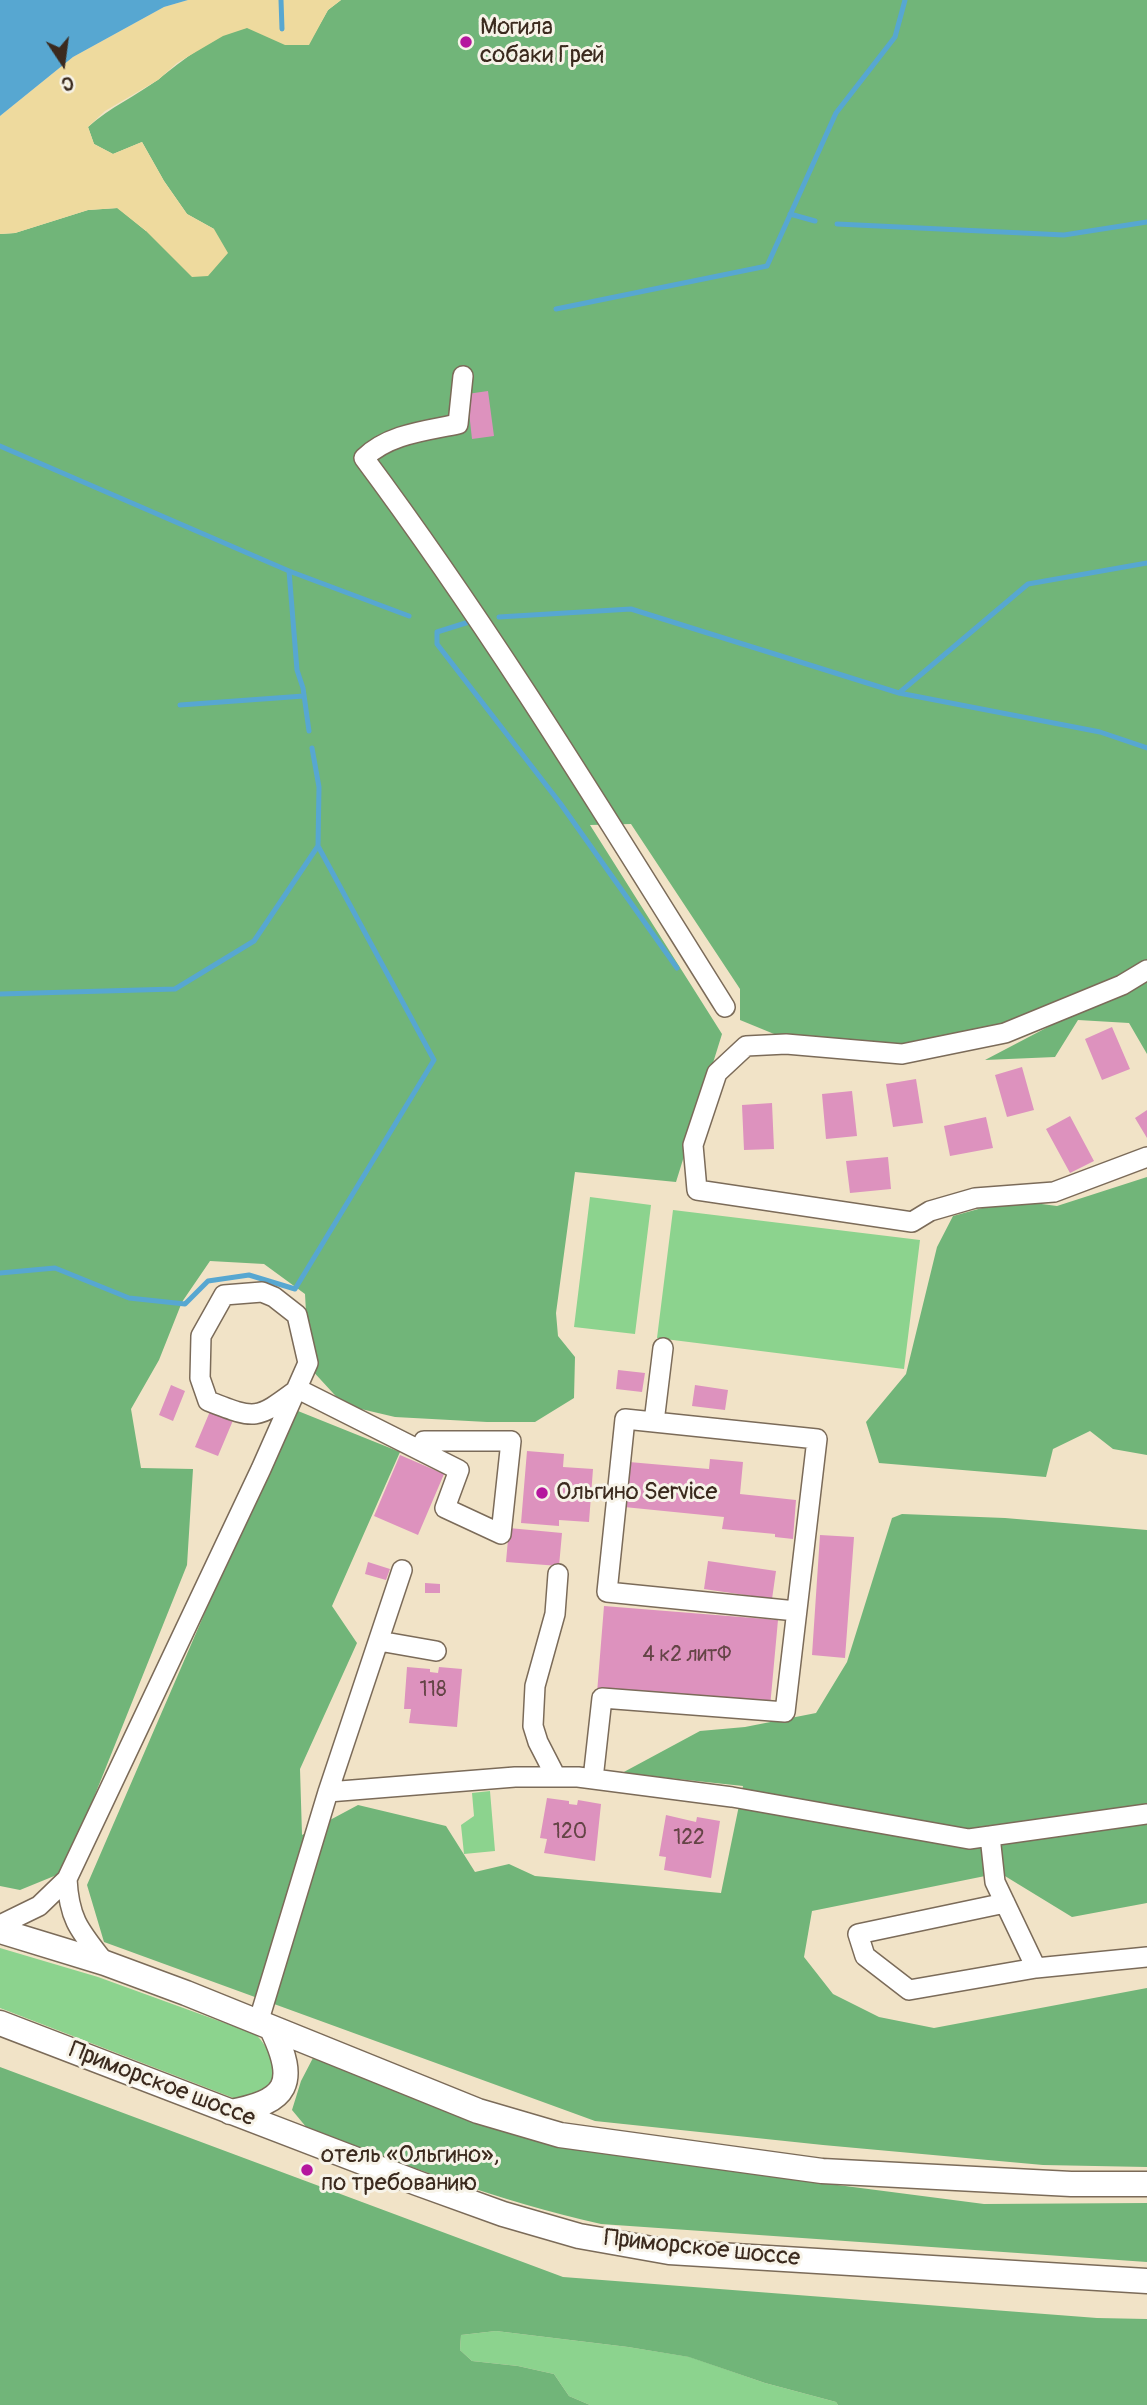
<!DOCTYPE html>
<html>
<head>
<meta charset="utf-8">
<style>
  body { margin:0 }
  #map { position:relative; width:1147px; height:2405px; overflow:hidden; background:#f1e3c7; font-family:Pangolin,sans-serif }
  canvas { display:block }
  .north { position:absolute; left:28px; top:28px; width:70px; height:70px; -webkit-text-stroke:5px #f7f3e8; paint-order:stroke; rotate:167deg; font-size:19px; font-weight:700; line-height:28px; text-align:center; color:#3b2a1e }
  .north::after { content:''; display:block; margin:auto; width:24px; height:32px; background:#3b2a1e; clip-path:polygon(50% 0,100% 100%,50% 72%,0 100%) }
</style>
</head>
<body>
<div id="map">
<canvas width="1147" height="2405"></canvas>
<div class="north">С</div>
</div>
<script>
const ctx = document.querySelector('canvas').getContext('2d');
ctx.lineJoin = 'round';
function fill(path, color) { ctx.fillStyle = color; ctx.fill(path, 'evenodd'); }
function trace(path, color, width, dash) { ctx.strokeStyle = color; ctx.lineWidth = width; ctx.lineCap = dash ? 'butt' : 'round'; ctx.setLineDash(dash || []); ctx.stroke(path); }
function write(font, color, halo, rows, align = 'center') {
  ctx.font = font + ' Pangolin,sans-serif'; ctx.lineWidth = 6; ctx.setLineDash([]); ctx.textBaseline = 'middle'; ctx.strokeStyle = halo; ctx.fillStyle = color; for (const [text, x, y, turn = 0] of rows) {
    ctx.save(); ctx.translate(x, y); ctx.rotate((+turn || 0) * Math.PI / 180); ctx.textAlign = isNaN(turn) ? turn : align; if (halo) ctx.strokeText(text, 0, 0); ctx.fillText(text, 0, 0); ctx.restore();
  }
}
fill(new Path2D(`
  M 590,1197 L 651,1205 L 635,1334 L 574,1327 Z
  M 673,1210 L 920,1240 L 904,1369 L 657,1338 Z
  M 490,1791 L 495,1851 L 464,1854 L 461,1825 L 474,1816 L 472,1793 Z
  M 0,1948 L 98,1977 L 255,2034 C 271,2048 286,2082 258,2095 C 252,2098 242,2098 236,2099 L 0,2008 Z
  M 496,2331 L 628,2347 L 690,2357 L 765,2383 L 836,2402 L 838,2405 L 590,2405 L 569,2396 L 554,2374 L 518,2366 L 472,2361 L 460,2350 L 461,2335 Z`), '#8cd38e');
fill(new Path2D(`
  M 341,0 L 1147,0 L 1147,963 L 1019,1022 L 907,1044 L 779,1036 L 740,1020 L 740,989 L 631,824 L 590,825 L 722,1034 L 676,1182 L 575,1172 L 556,1313 L 558,1336 L 575,1357 L 574,1398 L 535,1422 L 487,1422 L 395,1417 L 344,1405 L 309,1367 L 305,1294 L 264,1264 L 210,1261 L 182,1302 L 159,1360 L 131,1409 L 141,1468 L 193,1469 L 187,1565 L 64,1872 L 20,1890 L 0,1886 L 0,234 L 15,233 L 88,210 L 118,208 L 146,231 L 214,229 L 187,214 L 164,181 L 142,142 L 113,154 L 94,144 L 88,127 C 110,107 136,96 159,79 C 179,63 220,30 246,28 C 258,27 295,41 308,45 L 328,10 Z
  M 1147,975 L 1147,1054 L 1129,1023 L 1078,1020 L 1055,1057 L 985,1060 Z
  M 1147,1177 L 1147,1455 L 1113,1449 L 1090,1431 L 1053,1449 L 1046,1477 L 879,1463 L 866,1422 L 906,1374 L 937,1247 L 953,1216 L 1011,1200 L 1057,1206 Z
  M 293,1409 L 400,1452 L 332,1606 L 357,1643 L 300,1769 L 302,1835 L 358,1805 L 446,1826 L 475,1872 L 509,1864 L 535,1876 L 721,1893 L 743,1786 L 622,1773 L 700,1731 L 745,1727 L 816,1713 L 847,1662 L 892,1518 L 902,1514 L 1005,1518 L 1147,1530 L 1147,1903 L 1072,1917 L 1000,1873 L 812,1911 L 804,1957 L 833,1994 L 879,2017 L 934,2028 L 1147,1988 L 1147,2167 L 1043,2165 L 823,2145 L 595,2121 L 104,1942 L 87,1885 Z
  M 314,2056 L 553,2142 L 768,2176 L 984,2204 L 1147,2203 L 1147,2262 L 601,2224 C 498,2201 405,2165 307,2128 L 292,2110 L 301,2081 Z
  M 0,2067 L 563,2277 L 1097,2318 L 1147,2319 L 1147,2405 L 838,2405 L 836,2402 L 765,2383 L 689,2357 L 628,2347 L 496,2331 L 461,2335 L 460,2350 L 472,2361 L 518,2366 L 554,2374 L 569,2396 L 590,2405 L 0,2405 Z`), '#71b579');
fill(new Path2D(`
  M 188,0 L 341,0 L 328,10 L 309,45 L 285,45 L 247,28 L 223,36 L 177,63 L 158,80 L 105,111 L 88,127 L 94,144 L 113,154 L 142,142 L 164,181 L 187,214 L 214,229 L 228,253 L 208,276 L 192,277 L 146,231 L 117,208 L 88,210 L 15,233 L 0,234 L 0,116 L 73,57 L 164,7 Z`), '#eeda9e');
fill(new Path2D(`
  M 0,0 L 188,0 L 164,7 L 73,57 L 0,116 Z`), '#57a7d1');
trace(new Path2D(`
  M 281,0 L 282,29
  M 790,214 L 815,221
  M 837,224 L 1064,235 L 1147,222
  M 556,309 L 767,266 L 836,113 L 895,37 L 905,0
  M 0,446 L 289,571 L 297,670 L 303,688 L 309,731
  M 289,571 L 409,616
  M 499,617 L 631,609 L 899,693 L 1100,732 L 1147,748
  M 472,621 L 437,632 L 437,644 L 560,803 L 677,968
  M 899,693 L 1028,584 L 1147,563
  M 180,705 L 304,696
  M 0,994 L 175,989 L 254,941 L 318,846
  M 0,1273 L 55,1268 L 129,1298 L 185,1304 L 208,1281 L 249,1275 L 295,1289 L 434,1060 L 318,846 L 319,787 L 312,748`), '#57a7d1', 5);
fill(new Path2D(`
  M 488,391 L 494,436 L 472,439 L 467,394 Z
  M 1112,1027 L 1130,1069 L 1102,1080 L 1085,1039 Z
  M 1022,1067 L 1034,1110 L 1007,1117 L 995,1075 Z
  M 916,1079 L 923,1123 L 893,1127 L 886,1084 Z
  M 852,1091 L 857,1136 L 826,1139 L 822,1094 Z
  M 772,1103 L 774,1149 L 744,1150 L 742,1105 Z
  M 1147,1110 L 1147,1138 L 1135,1118 Z
  M 1070,1116 L 1094,1161 L 1070,1173 L 1046,1129 Z
  M 986,1117 L 993,1148 L 950,1156 L 944,1126 Z
  M 888,1157 L 891,1189 L 850,1193 L 846,1161 Z
  M 618,1370 L 645,1373 L 642,1392 L 616,1389 Z
  M 171,1385 L 185,1391 L 173,1421 L 159,1415 Z
  M 695,1385 L 728,1390 L 725,1410 L 692,1406 Z
  M 211,1409 L 234,1418 L 218,1456 L 195,1447 Z
  M 527,1451 L 564,1454 L 563,1467 L 593,1469 L 589,1522 L 559,1520 L 559,1526 L 521,1523 Z
  M 400,1455 L 444,1474 L 418,1535 L 374,1516 Z
  M 710,1459 L 743,1462 L 740,1494 L 796,1500 L 793,1539 L 775,1537 L 775,1534 L 722,1529 L 724,1517 L 624,1507 L 629,1462 L 709,1469 Z
  M 509,1528 L 562,1533 L 559,1566 L 506,1562 Z
  M 820,1535 L 854,1537 L 845,1658 L 812,1655 Z
  M 708,1561 L 776,1571 L 772,1599 L 704,1589 Z
  M 368,1562 L 390,1569 L 386,1580 L 365,1574 Z
  M 425,1583 L 440,1584 L 440,1593 L 425,1593 Z
  M 604,1606 L 778,1620 L 770,1707 L 597,1693 Z
  M 407,1667 L 430,1669 L 430,1672 L 438,1673 L 439,1667 L 462,1669 L 457,1727 L 409,1723 L 411,1709 L 404,1709 Z
  M 547,1798 L 569,1801 L 569,1804 L 577,1805 L 578,1800 L 601,1804 L 595,1861 L 544,1853 L 547,1839 L 540,1838 Z
  M 666,1815 L 696,1822 L 697,1817 L 720,1821 L 711,1878 L 664,1870 L 666,1857 L 659,1856 Z`), '#dd92be');
const minor = new Path2D(`
  M 463,376 L 458,424 C 425,431 389,434 364,458 C 495,634 609,822 725,1007
  M 1147,970 L 1122,985 L 1005,1033 L 902,1054 L 786,1044 L 746,1046 L 717,1073 L 693,1145 L 697,1190 L 912,1222 L 930,1211 L 975,1198 L 1054,1192 L 1147,1157
  M 654,1422 L 663,1348
  M 379,1641 L 436,1651
  M 556,1777 L 538,1742 L 533,1726 L 535,1686 L 555,1614 L 558,1574
  M 593,1779 L 602,1698 L 785,1712 L 817,1439 L 625,1419 L 607,1592 L 796,1611
  M 328,1792 L 515,1777 L 578,1777 L 732,1797 L 969,1839 L 1147,1814
  M 990,1836 L 995,1882 L 1036,1968
  M 67,1879 C 69,1920 80,1931 105,1963
  M 1005,1903 L 858,1934 L 865,1956 L 909,1990 L 1036,1968 L 1147,1957
  M 0,1925 L 39,1906 L 67,1879 L 261,1469 L 308,1363 L 297,1315 L 274,1297 L 262,1292 L 224,1295 L 201,1336 L 200,1378 L 208,1401 C 257,1420 256,1420 298,1389 L 459,1470 L 445,1508 L 501,1534 L 511,1441 L 424,1441 L 421,1449
  M 258,2023 L 328,1792 L 402,1570`);
const major = new Path2D(`
  M 0,1931 L 105,1963 L 186,1993 L 478,2111 L 560,2135 L 822,2171 L 1071,2184 L 1147,2184
  M 0,2023 L 417,2183 L 503,2214 L 579,2236 L 669,2252 L 1147,2281
  M 230,2112 C 288,2102 298,2083 272,2029`);
trace(minor, '#7b6b59', 22);
trace(major, '#7b6b59', 27);
trace(minor, '#fff', 19);
trace(major, '#fff', 24);
for (const [x, y, r, color] of [
  [466,42,7,"#b5179e"],
  [542,1493,7,"#b5179e"],
  [307,2170,7,"#b5179e"]
]) { const dot = new Path2D(); dot.arc(x, y, r, 0, 2 * Math.PI); ctx.fillStyle = color; ctx.fill(dot); trace(dot, '#f7f3e8', 2.5); }
write('21px', '#644446', null, [
  ["4 к2 литФ",687,1656],
  ["118",433,1691],
  ["120",570,1833],
  ["122",689,1839]
]);
write('24px', '#3b2a1e', '#f7f3e8', [
  ["Могила",480,28],
  ["собаки Грей",480,56],
  ["Ольгино Service",556,1493],
  ["отель «Ольгино»,",321,2156],
  ["по требованию",321,2184]
], 'left');
write('24px', '#3b2a1e', '#f7f3e8', [
  ["Приморское шоссе",162,2085,21],
  ["Приморское шоссе",702,2249,6]
]);
</script>
</body>
</html>
